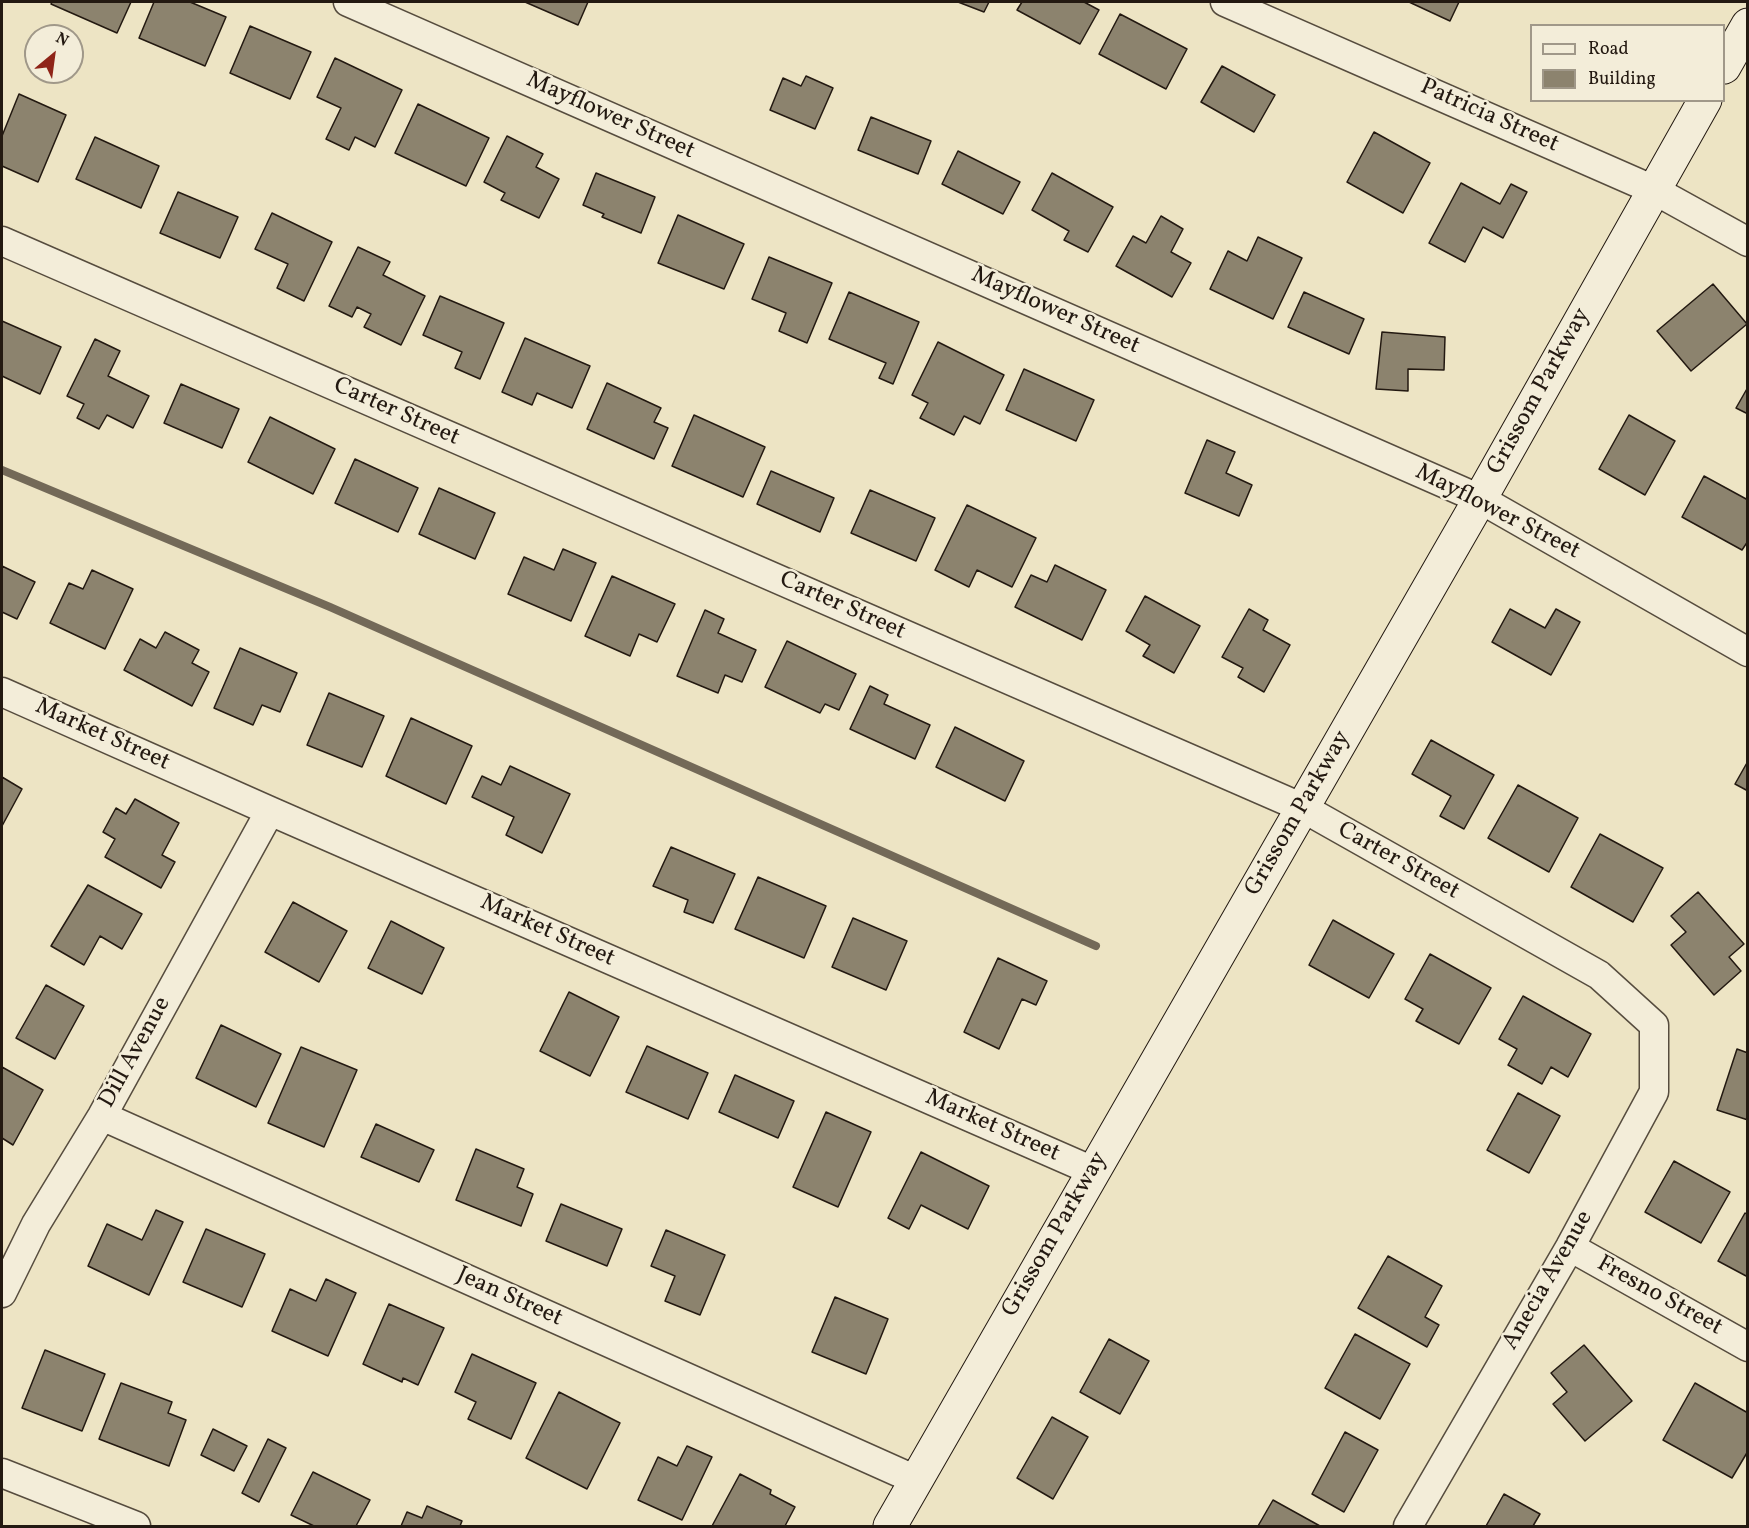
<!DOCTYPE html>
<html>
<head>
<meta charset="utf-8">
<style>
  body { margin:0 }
  #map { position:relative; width:1749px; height:1528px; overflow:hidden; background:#ede4c4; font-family:Vollkorn,serif }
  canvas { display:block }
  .frame { position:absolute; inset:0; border:3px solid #231911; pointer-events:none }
  .legend { position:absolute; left:1530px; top:24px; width:195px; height:78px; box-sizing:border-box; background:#f3edd9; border:2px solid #a09889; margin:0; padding:8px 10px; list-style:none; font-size:18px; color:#231911 }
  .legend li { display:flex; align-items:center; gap:12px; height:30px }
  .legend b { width:30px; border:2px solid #a09889 }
  .north { position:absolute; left:24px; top:24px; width:60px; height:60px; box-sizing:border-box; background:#f3edd9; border:2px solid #a09889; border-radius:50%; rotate:29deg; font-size:16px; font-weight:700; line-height:24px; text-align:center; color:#231911 }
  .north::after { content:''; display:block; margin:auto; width:21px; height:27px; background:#8f2418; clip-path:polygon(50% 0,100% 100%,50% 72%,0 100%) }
</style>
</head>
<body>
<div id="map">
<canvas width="1749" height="1528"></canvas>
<div class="frame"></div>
<ul class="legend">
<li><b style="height:8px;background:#f3edd9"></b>Road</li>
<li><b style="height:16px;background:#8c836e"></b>Building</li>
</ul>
<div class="north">N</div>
</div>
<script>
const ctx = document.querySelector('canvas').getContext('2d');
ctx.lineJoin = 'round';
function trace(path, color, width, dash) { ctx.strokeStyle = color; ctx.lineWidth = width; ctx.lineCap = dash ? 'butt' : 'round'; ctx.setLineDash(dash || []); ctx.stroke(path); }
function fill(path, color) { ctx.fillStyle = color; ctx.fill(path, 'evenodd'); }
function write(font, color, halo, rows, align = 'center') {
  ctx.font = font + ' Vollkorn,serif'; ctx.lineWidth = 5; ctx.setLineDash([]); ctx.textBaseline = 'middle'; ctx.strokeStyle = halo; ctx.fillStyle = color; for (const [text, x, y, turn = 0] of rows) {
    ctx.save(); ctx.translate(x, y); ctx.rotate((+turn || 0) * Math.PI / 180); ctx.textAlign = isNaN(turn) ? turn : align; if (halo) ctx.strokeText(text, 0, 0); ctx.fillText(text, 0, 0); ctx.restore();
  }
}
trace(new Path2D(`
  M 2,470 L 330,607 L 1096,946`), '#736958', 8);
const building = new Path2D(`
  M 52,2 L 131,2 L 117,33 L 51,4 Z
  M 154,2 L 190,2 L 226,17 L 205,66 L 139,38 Z
  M 525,2 L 588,2 L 578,25 Z
  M 958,2 L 989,2 L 984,12 Z
  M 1022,2 L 1084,2 L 1099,10 L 1080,44 L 1017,10 Z
  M 1409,2 L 1459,2 L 1450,21 Z
  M 1120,14 L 1187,49 L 1166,89 L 1099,54 Z
  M 250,26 L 311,52 L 290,99 L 230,73 Z
  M 335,58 L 402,90 L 375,147 L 355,137 L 349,150 L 326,139 L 341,108 L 317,97 Z
  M 1222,66 L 1275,95 L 1254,132 L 1201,102 Z
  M 806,76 L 833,88 L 815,129 L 770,110 L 783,78 L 801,86 Z
  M 19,94 L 66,115 L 38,182 L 2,166 L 2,136 Z
  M 418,104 L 489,138 L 466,186 L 395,153 Z
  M 871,117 L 931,141 L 918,174 L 858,150 Z
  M 1374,132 L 1430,163 L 1403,213 L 1347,182 Z
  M 507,136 L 543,154 L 536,167 L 559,179 L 539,218 L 501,200 L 505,193 L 484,182 Z
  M 95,137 L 159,166 L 141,208 L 76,179 Z
  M 958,151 L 1020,182 L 1003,214 L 942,184 Z
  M 596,173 L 655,197 L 641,233 L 602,217 L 604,214 L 583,205 Z
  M 1052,173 L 1113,207 L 1088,252 L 1064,240 L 1069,231 L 1032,210 Z
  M 1461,183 L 1500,204 L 1511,184 L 1527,192 L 1503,238 L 1483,227 L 1465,262 L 1429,243 Z
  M 178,192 L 238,217 L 220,258 L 160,233 Z
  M 272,213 L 332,242 L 304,301 L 277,288 L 288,264 L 255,249 Z
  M 678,215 L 744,244 L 724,289 L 658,263 Z
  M 1161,216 L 1183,229 L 1171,252 L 1191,263 L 1172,297 L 1116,266 L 1133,236 L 1146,243 Z
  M 1258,237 L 1302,258 L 1273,319 L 1210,289 L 1228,251 L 1247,261 Z
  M 358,247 L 390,262 L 383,275 L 425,296 L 401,345 L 364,327 L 371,314 L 357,307 L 352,317 L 329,306 Z
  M 769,257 L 832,283 L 807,343 L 779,331 L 786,313 L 752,299 Z
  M 1713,284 L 1747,324 L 1691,371 L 1657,331 Z
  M 849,292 L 919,322 L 893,384 L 879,378 L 886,363 L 829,339 Z
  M 1304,292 L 1364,319 L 1349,354 L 1288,327 Z
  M 440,296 L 504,323 L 480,379 L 455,368 L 462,352 L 423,335 Z
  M 2,321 L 61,347 L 40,394 L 2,376 Z
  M 1382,332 L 1445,337 L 1444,370 L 1408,369 L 1408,391 L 1376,389 Z
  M 525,338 L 590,366 L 572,408 L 537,393 L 532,405 L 502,392 Z
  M 95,339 L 120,351 L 108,376 L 149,396 L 133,428 L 107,415 L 99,429 L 77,418 L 84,404 L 67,396 Z
  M 938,342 L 1004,375 L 980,424 L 964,416 L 954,435 L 920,418 L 928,403 L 912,395 Z
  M 1024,369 L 1094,400 L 1076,441 L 1006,410 Z
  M 607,383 L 661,408 L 654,422 L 668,428 L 654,459 L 587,429 Z
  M 181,384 L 239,409 L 222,448 L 164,423 Z
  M 1748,387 L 1748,414 L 1736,408 Z
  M 694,415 L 765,447 L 743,497 L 672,466 Z
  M 1629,415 L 1675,441 L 1645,495 L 1599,469 Z
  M 270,417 L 335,449 L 313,494 L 248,462 Z
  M 1207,440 L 1235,452 L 1226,473 L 1252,485 L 1239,516 L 1185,493 Z
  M 355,459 L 418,488 L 398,532 L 335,503 Z
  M 771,471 L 834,498 L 820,532 L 757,504 Z
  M 1704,476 L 1748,500 L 1748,541 L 1742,550 L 1682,517 Z
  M 439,488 L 495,513 L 475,559 L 419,534 Z
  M 870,490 L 935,518 L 916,561 L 851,533 Z
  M 967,505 L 1036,538 L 1012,587 L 977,570 L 969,587 L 935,570 Z
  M 563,549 L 596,563 L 571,621 L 508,594 L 524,557 L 554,570 Z
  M 1055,565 L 1106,590 L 1082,640 L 1015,607 L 1031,575 L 1047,582 Z
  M 2,566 L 35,582 L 17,619 L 2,612 Z
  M 92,570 L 133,589 L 105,649 L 50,623 L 69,583 L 83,589 Z
  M 612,576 L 675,604 L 657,642 L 639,634 L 630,656 L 585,636 Z
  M 1145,596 L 1200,626 L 1174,673 L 1143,656 L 1150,645 L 1126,631 Z
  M 1249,609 L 1268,620 L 1263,630 L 1290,645 L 1264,692 L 1238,677 L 1243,668 L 1222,657 Z
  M 1510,609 L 1545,628 L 1556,609 L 1580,622 L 1551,675 L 1492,642 Z
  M 705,610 L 724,619 L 718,633 L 756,650 L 742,682 L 725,675 L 718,693 L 677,676 Z
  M 165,632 L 199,650 L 192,663 L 209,672 L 192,706 L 124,670 L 140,639 L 156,648 Z
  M 787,641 L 856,674 L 839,710 L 825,704 L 820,713 L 765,687 Z
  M 240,648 L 297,673 L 280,712 L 262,705 L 253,725 L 214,708 Z
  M 870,686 L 888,695 L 884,704 L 930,725 L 915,759 L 850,729 Z
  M 329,693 L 384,716 L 362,767 L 307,745 Z
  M 411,718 L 472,746 L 446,804 L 386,776 Z
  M 955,727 L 1024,761 L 1005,801 L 936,767 Z
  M 1431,740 L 1494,775 L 1464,829 L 1440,816 L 1451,796 L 1412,774 Z
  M 1748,761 L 1748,791 L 1735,784 Z
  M 510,766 L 570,794 L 542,853 L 506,835 L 514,817 L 472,797 L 482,776 L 501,785 Z
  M 2,777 L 22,789 L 2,826 Z
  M 1518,785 L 1578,818 L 1549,872 L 1488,838 Z
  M 135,799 L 179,823 L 162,855 L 175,862 L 161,888 L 105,857 L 115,839 L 103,832 L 116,808 L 126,814 Z
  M 1600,834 L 1663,868 L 1633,922 L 1571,887 Z
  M 671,847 L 735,874 L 713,923 L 684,912 L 688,900 L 653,886 Z
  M 758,877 L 826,906 L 804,958 L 735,929 Z
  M 88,885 L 142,914 L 122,949 L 100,936 L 84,965 L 51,946 Z
  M 1698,892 L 1744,944 L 1729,957 L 1741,971 L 1714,995 L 1671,945 L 1686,932 L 1671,916 Z
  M 293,902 L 347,931 L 319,982 L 265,952 Z
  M 853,918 L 907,941 L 886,990 L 832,967 Z
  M 1333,920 L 1394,954 L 1369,998 L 1309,965 Z
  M 391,921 L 444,948 L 422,994 L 368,968 Z
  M 1430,954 L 1491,988 L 1459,1044 L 1416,1021 L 1423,1009 L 1405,999 Z
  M 998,958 L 1047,981 L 1036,1005 L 1022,999 L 999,1049 L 964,1032 Z
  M 46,985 L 84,1006 L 55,1059 L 16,1038 Z
  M 569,992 L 619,1017 L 590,1076 L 540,1051 Z
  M 1523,996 L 1591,1034 L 1568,1077 L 1551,1067 L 1542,1084 L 1508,1065 L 1517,1049 L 1499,1039 Z
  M 221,1025 L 281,1054 L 256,1107 L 196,1078 Z
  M 647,1046 L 708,1073 L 688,1119 L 626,1092 Z
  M 301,1047 L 357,1070 L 324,1147 L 268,1123 Z
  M 1737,1049 L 1748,1053 L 1748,1120 L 1717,1110 Z
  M 2,1067 L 43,1090 L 13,1145 L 2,1138 Z
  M 735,1075 L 794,1101 L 778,1138 L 719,1112 Z
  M 1518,1093 L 1560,1116 L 1529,1173 L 1487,1150 Z
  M 826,1112 L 871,1132 L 838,1207 L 793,1187 Z
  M 376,1124 L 434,1150 L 419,1182 L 361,1157 Z
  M 476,1149 L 524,1169 L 517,1187 L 533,1194 L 521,1226 L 456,1200 Z
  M 921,1152 L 989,1186 L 968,1229 L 921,1205 L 909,1229 L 888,1218 Z
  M 1674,1161 L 1730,1192 L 1701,1243 L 1645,1212 Z
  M 561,1204 L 622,1229 L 607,1266 L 546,1241 Z
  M 156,1210 L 183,1222 L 149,1295 L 88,1266 L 107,1224 L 142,1240 Z
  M 1745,1213 L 1748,1215 L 1748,1277 L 1718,1261 Z
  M 206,1229 L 265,1254 L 242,1307 L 183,1282 Z
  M 666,1230 L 725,1255 L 700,1315 L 665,1301 L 675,1276 L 651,1266 Z
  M 1388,1256 L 1442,1286 L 1425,1317 L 1439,1325 L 1427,1347 L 1358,1308 Z
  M 326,1279 L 356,1293 L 328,1356 L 272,1331 L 290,1289 L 316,1301 Z
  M 835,1297 L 888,1319 L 866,1374 L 812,1352 Z
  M 389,1304 L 444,1328 L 418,1385 L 403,1378 L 402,1382 L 363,1364 Z
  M 1355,1334 L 1410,1364 L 1380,1419 L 1325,1388 Z
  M 1109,1339 L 1149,1361 L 1120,1414 L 1080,1392 Z
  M 1584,1345 L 1632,1401 L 1585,1441 L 1553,1404 L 1567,1392 L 1551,1373 Z
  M 45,1350 L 105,1374 L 82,1431 L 22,1408 Z
  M 472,1354 L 536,1383 L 511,1439 L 468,1419 L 476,1402 L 455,1392 Z
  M 121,1383 L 172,1402 L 168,1413 L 186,1420 L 169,1466 L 99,1439 Z
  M 1695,1383 L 1748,1413 L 1748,1451 L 1732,1478 L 1663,1440 Z
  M 559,1392 L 620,1423 L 587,1489 L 526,1458 Z
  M 1052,1417 L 1088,1437 L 1053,1499 L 1017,1478 Z
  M 213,1429 L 247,1446 L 234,1471 L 201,1455 Z
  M 1345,1432 L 1378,1450 L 1344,1512 L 1312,1494 Z
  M 268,1439 L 286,1448 L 259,1502 L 242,1493 Z
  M 687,1446 L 712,1457 L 682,1520 L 638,1500 L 658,1457 L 677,1466 Z
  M 313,1472 L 370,1500 L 356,1526 L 314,1526 L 291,1515 Z
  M 740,1474 L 771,1490 L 770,1494 L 795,1507 L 785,1526 L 712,1526 Z
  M 1504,1494 L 1540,1514 L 1533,1526 L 1486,1526 Z
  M 1273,1500 L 1320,1526 L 1258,1526 Z
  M 427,1506 L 462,1521 L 460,1526 L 401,1526 L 407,1512 L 422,1518 Z`);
fill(building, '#8c836e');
trace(building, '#231911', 1.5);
const street = new Path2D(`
  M 348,2 L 1480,499 L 1748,652
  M 1225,2 L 1654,190 L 1748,242
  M 2,241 L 1303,808 L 1599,975 L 1654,1025 L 1654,1092 L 1570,1247 L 1408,1526
  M 2,692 L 270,811 L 1093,1171
  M 102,1116 L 916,1480
  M 1570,1247 L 1748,1347
  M 2,1293 L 36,1224 L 102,1116 L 270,811
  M 2,1473 L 136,1526`);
const secondary = new Path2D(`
  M 1724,67 L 1748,25
  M 890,1526 L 1480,499 L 1705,100`);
trace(street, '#564c3e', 31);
trace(secondary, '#231911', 35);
trace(street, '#f3edd9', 28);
trace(secondary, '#f3edd9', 33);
write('24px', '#231911', '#f3edd9', [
  ["Mayflower Street",610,117,24],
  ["Patricia Street",1489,117,24],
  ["Mayflower Street",1055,312,24],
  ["Grissom Parkway",1540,392,-61],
  ["Carter Street",396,413,24],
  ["Mayflower Street",1497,513,27],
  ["Carter Street",842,607,24],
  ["Market Street",102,736,24],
  ["Grissom Parkway",1299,814,-60],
  ["Carter Street",1398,862,29],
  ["Market Street",547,932,24],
  ["Dill Avenue",136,1053,-61],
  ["Market Street",992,1127,24],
  ["Grissom Parkway",1056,1235,-60],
  ["Anecia Avenue",1549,1281,-60],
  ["Fresno Street",1659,1297,29],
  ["Jean Street",509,1298,24]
]);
</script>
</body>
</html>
